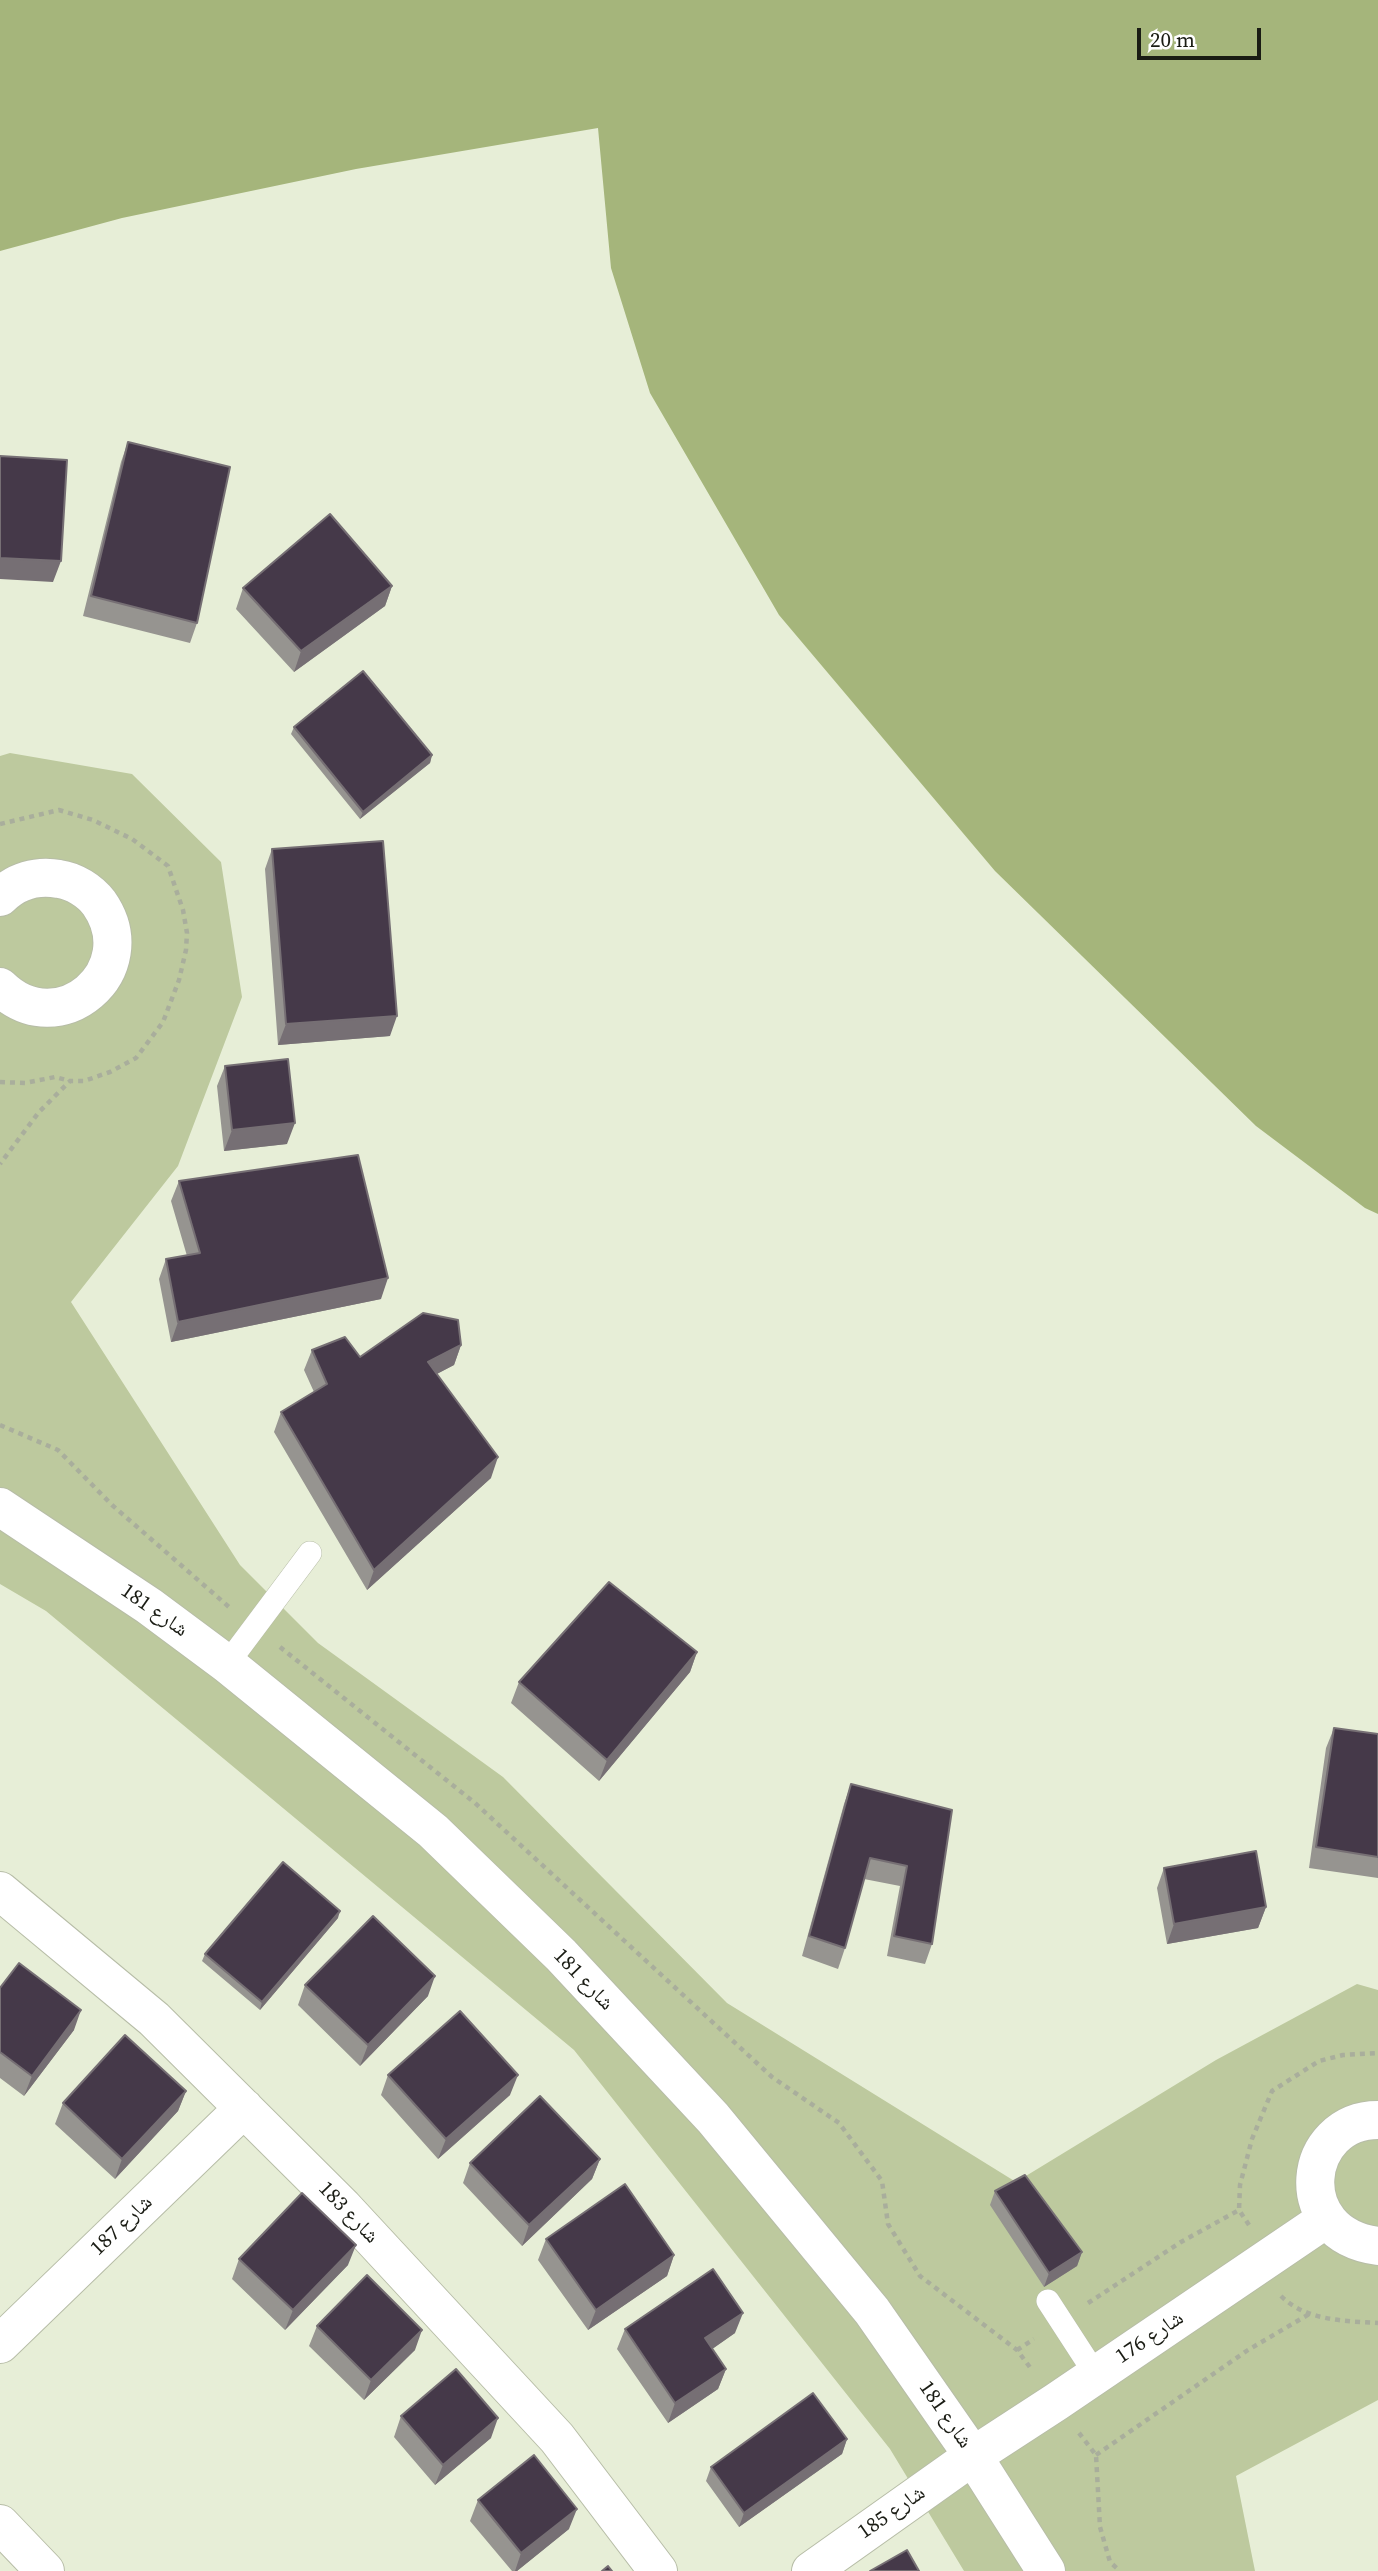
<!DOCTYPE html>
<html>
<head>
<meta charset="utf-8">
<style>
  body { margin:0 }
  #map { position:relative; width:1378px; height:2571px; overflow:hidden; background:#e7eed7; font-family:"Source Serif 4",serif }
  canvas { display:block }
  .scale { position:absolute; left:1137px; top:28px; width:124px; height:32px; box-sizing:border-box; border:4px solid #1a1c14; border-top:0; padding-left:9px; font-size:21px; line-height:24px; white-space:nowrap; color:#1a1c14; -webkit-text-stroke:5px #fff; paint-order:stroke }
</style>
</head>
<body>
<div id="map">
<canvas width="1378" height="2571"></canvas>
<div class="scale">20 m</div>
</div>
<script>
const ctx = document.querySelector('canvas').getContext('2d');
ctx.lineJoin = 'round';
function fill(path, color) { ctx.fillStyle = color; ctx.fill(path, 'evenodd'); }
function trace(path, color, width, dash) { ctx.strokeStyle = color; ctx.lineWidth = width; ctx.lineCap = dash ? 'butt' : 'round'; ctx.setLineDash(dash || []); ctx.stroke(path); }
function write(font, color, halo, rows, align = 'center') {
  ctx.font = font + ' "Source Serif 4","Noto Naskh Arabic",serif'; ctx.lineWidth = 7; ctx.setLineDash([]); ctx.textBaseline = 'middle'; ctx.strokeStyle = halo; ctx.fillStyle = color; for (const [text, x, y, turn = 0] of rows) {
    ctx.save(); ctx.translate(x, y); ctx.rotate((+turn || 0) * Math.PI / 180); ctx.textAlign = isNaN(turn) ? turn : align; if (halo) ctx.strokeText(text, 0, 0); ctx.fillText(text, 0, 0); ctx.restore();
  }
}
fill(new Path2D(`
  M 10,753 L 132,774 L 221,862 L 242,997 L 178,1166 L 71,1302 L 240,1565 L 318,1643 L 503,1777 L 727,2003 L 1016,2182 L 1216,2060 L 1357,1984 L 1378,1990 L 1378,2400 L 1236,2476 L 1255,2571 L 964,2571 L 890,2449 L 574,2050 L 46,1611 L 0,1584 L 0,756 Z`), '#bdc99e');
fill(new Path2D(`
  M 0,0 L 1378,0 L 1378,1214 L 1365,1208 L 1256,1126 L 995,871 L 779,615 L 650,393 L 611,268 L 598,128 L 356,169 L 122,218 L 0,251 Z`), '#a5b57b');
const service = new Path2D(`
  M 227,1664 L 310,1553
  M 1048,2301 L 1096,2375`);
const minor = new Path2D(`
  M 0,897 C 16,881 37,875 59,879 C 74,881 90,891 99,903 C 146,970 59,1045 0,987
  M 0,1507 L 149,1606 L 227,1664 L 433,1831 L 561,1955 L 713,2118 L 872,2311 L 973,2456 L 1046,2571
  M 0,1891 L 154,2019 L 343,2207 L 557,2438 L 658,2571
  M 1378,2120 C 1302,2120 1287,2234 1378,2246
  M 0,2344 L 244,2108
  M 0,2524 L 45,2571
  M 811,2571 L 973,2456 L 1056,2402 L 1326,2219`);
trace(service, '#b7bda7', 24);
trace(minor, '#b7bda7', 40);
trace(new Path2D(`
  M 0,824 L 59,810 L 93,820 L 132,839 L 168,866 L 183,910 L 187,933 L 186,950 L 179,980 L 163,1022 L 136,1058 L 110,1072 L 84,1081 L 70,1081 L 39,1112 L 0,1164
  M 0,1082 L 25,1083 L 55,1077 L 70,1081
  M 0,1425 L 58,1450 L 112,1505 L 229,1607
  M 280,1647 L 475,1803 L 772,2077 L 839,2123 L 882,2181 L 888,2224 L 920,2276 L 1017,2350 L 1032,2370
  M 1249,2225 L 1239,2210 L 1240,2185 L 1252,2139 L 1272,2091 L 1319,2061 L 1343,2055 L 1378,2053
  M 1281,2296 C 1306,2321 1345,2321 1378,2323
  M 1088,2303 L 1181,2242 L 1239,2210
  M 1017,2350 L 1034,2339
  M 1079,2433 L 1096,2455 L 1100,2527 L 1110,2562 L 1120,2571
  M 1096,2455 L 1248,2350 L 1311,2313`), '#a9ae9c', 4.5, [5, 5]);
trace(service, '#fff', 23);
trace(minor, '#fff', 38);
fill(new Path2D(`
  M 128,442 L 197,623 L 190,643 L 83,616 L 121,462 Z
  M 392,586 L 385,606 L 294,672 L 236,609 L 243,588 Z
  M 294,727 L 432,755 L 430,763 L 360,819 L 291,734 Z
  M 272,849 L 390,1036 L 278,1045 L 265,869 Z
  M 225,1066 L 287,1144 L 224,1151 L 217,1086 Z
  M 179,1181 L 381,1299 L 171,1342 L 159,1279 L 166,1259 L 187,1256 L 171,1201 Z
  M 461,1345 L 454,1365 L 436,1374 L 491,1478 L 367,1590 L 274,1432 L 281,1412 L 314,1392 L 304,1370 L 312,1350 L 360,1357 Z
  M 697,1652 L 690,1672 L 599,1781 L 511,1703 L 519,1682 Z
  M 1334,1728 L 1378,1734 L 1378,1878 L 1309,1868 L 1326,1748 Z
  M 851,1784 L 952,1810 L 932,1944 L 925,1964 L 887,1956 L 900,1886 L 864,1879 L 845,1948 L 838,1969 L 802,1956 L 844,1804 Z
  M 1164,1868 L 1266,1907 L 1258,1928 L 1167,1944 L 1157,1888 Z
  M 338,1918 L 260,2010 L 202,1961 L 205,1954 Z
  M 305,1985 L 428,1996 L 360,2066 L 298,2005 Z
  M 0,1988 L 74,2030 L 24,2096 L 0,2078 Z
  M 388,2075 L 510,2095 L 438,2159 L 381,2095 Z
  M 186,2091 L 178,2111 L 115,2179 L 55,2124 L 63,2103 Z
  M 600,2159 L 592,2179 L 522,2246 L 463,2183 L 470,2163 Z
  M 995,2191 L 1082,2252 L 1077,2266 L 1044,2287 L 990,2205 Z
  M 546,2239 L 674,2255 L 667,2276 L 588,2330 L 538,2260 Z
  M 239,2259 L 348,2265 L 285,2330 L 232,2279 Z
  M 317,2326 L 415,2350 L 364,2400 L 309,2346 Z
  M 625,2329 L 735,2333 L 712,2349 L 726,2369 L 718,2389 L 668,2423 L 617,2349 Z
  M 401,2416 L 491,2438 L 435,2485 L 394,2437 Z
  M 847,2439 L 842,2454 L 739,2527 L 706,2481 L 711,2467 Z
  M 478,2500 L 569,2529 L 517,2571 L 512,2571 L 470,2521 Z`), '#969490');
fill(new Path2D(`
  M 0,558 L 61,561 L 53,582 L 0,579 Z
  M 392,586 L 385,606 L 294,672 L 301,651 Z
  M 432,755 L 430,763 L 360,819 L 363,812 Z
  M 397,1016 L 390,1036 L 278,1045 L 286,1024 Z
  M 295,1123 L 287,1144 L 224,1151 L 232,1130 Z
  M 388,1278 L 381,1299 L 171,1342 L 178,1322 Z
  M 461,1345 L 454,1365 L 420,1383 L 428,1362 Z
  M 498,1457 L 491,1478 L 367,1590 L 374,1570 Z
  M 697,1652 L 690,1672 L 599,1781 L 607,1760 Z
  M 1266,1907 L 1258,1928 L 1167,1944 L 1174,1924 Z
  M 340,1911 L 338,1918 L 260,2010 L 262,2002 Z
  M 435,1976 L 428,1996 L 360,2066 L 368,2045 Z
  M 81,2010 L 74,2030 L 24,2096 L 32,2076 Z
  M 518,2075 L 510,2095 L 438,2159 L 446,2139 Z
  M 186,2091 L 178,2111 L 115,2179 L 122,2159 Z
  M 600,2159 L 592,2179 L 522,2246 L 529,2225 Z
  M 356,2245 L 348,2265 L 285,2330 L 293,2310 Z
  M 1082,2252 L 1077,2266 L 1044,2287 L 1049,2273 Z
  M 674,2255 L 667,2276 L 588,2330 L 596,2310 Z
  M 743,2313 L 735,2333 L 698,2359 L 705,2338 Z
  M 422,2330 L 415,2350 L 364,2400 L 371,2380 Z
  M 726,2369 L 718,2389 L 668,2423 L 675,2403 Z
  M 498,2418 L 491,2438 L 435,2485 L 443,2465 Z
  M 847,2439 L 842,2454 L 739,2527 L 744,2513 Z
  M 577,2509 L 569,2529 L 517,2571 L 515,2571 L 521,2553 Z`), '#766f74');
const building = new Path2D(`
  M 128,442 L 230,467 L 197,623 L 91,596 Z
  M 0,456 L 67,460 L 61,561 L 0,558 Z
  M 330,514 L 392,586 L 301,651 L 243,588 Z
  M 363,671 L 432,755 L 363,812 L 294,727 Z
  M 383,841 L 397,1016 L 286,1024 L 272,849 Z
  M 288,1059 L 295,1123 L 232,1130 L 225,1066 Z
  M 358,1155 L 388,1278 L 178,1322 L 166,1259 L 200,1253 L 179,1181 Z
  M 423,1313 L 458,1320 L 461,1345 L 428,1362 L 498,1457 L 374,1570 L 281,1412 L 327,1384 L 312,1350 L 345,1337 L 360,1357 Z
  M 609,1582 L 697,1652 L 607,1760 L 519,1682 Z
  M 1334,1728 L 1378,1734 L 1378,1857 L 1316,1847 Z
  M 851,1784 L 952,1810 L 932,1944 L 894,1936 L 907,1866 L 870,1858 L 845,1948 L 809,1936 Z
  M 1256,1851 L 1266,1907 L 1174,1924 L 1164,1868 Z
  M 283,1862 L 340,1911 L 262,2002 L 205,1954 Z
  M 373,1916 L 435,1976 L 368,2045 L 305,1985 Z
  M 19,1963 L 81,2010 L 32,2076 L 0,2052 L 0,1988 Z
  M 460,2011 L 518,2075 L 446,2139 L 388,2075 Z
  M 125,2035 L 186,2091 L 122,2159 L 63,2103 Z
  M 540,2096 L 600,2159 L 529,2225 L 470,2163 Z
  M 1025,2175 L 1082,2252 L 1049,2273 L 995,2191 Z
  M 625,2184 L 674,2255 L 596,2310 L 546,2239 Z
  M 302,2193 L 356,2245 L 293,2310 L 239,2259 Z
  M 713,2269 L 743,2313 L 705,2338 L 726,2369 L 675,2403 L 625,2329 Z
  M 367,2275 L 422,2330 L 371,2380 L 317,2326 Z
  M 456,2369 L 498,2418 L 443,2465 L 401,2416 Z
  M 813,2393 L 847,2439 L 744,2513 L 711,2467 Z
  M 534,2455 L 577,2509 L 521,2553 L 478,2500 Z
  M 907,2550 L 919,2571 L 870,2571 Z
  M 608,2566 L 612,2571 L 602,2571 Z`);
fill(building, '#453949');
trace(building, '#766f74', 2);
write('21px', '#1a1c14', '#fff', [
  ["شارع 181",154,1611,35],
  ["شارع 181",583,1980,46],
  ["شارع 183",348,2213,46],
  ["شارع 187",122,2226,-44],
  ["شارع 176",1150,2338,-34],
  ["شارع 181",945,2415,55],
  ["شارع 185",892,2513,-35]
]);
</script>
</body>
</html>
